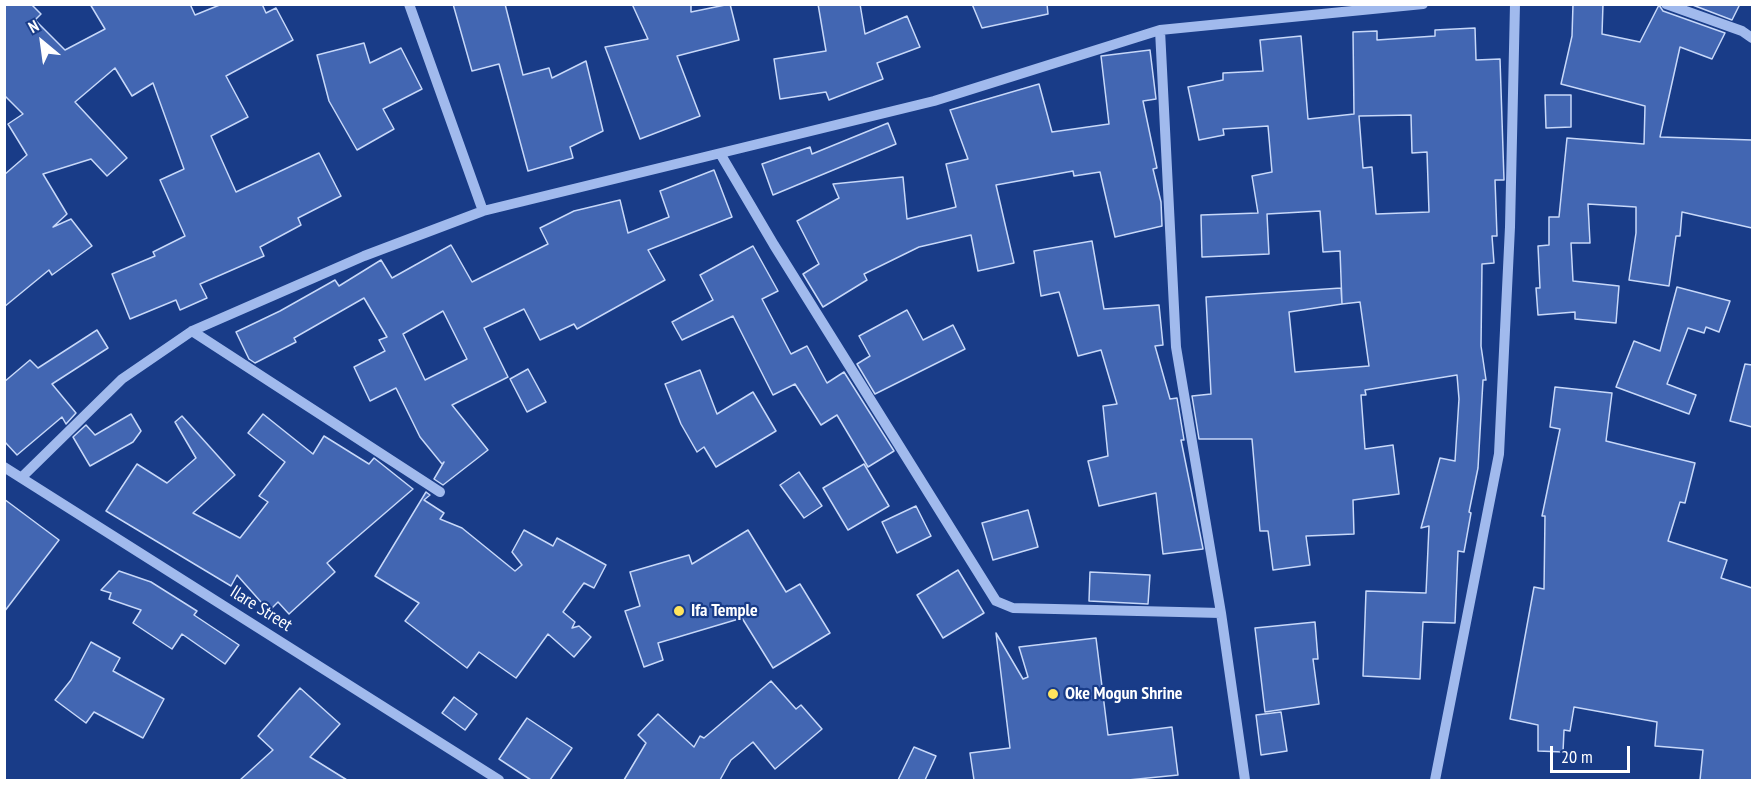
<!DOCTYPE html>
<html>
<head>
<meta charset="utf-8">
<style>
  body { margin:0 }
  #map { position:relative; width:1757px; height:785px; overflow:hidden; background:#193c88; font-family:"PT Sans Narrow",sans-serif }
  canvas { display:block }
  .frame { position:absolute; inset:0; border:6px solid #fff; pointer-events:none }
  .north { position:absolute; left:12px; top:12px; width:60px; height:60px; -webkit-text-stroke:4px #193c88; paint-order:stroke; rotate:331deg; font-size:16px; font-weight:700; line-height:24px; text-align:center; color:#fff }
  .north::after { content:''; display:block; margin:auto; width:21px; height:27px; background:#fff; clip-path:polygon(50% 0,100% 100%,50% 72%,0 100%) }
  .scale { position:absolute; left:1550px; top:746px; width:80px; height:27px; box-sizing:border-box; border:3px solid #fff; border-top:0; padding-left:8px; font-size:18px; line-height:21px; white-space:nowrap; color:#fff; -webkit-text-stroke:4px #193c88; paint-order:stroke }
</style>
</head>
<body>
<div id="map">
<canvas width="1757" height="785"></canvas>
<div class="frame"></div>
<div class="north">N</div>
<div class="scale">20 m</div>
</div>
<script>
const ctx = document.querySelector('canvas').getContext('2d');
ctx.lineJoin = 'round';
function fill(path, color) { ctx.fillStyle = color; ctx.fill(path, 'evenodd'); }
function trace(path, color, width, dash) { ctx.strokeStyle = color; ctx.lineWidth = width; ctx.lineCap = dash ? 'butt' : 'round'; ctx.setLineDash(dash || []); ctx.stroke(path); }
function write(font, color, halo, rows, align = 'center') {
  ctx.font = font + ' "PT Sans Narrow",sans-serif'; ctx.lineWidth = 4.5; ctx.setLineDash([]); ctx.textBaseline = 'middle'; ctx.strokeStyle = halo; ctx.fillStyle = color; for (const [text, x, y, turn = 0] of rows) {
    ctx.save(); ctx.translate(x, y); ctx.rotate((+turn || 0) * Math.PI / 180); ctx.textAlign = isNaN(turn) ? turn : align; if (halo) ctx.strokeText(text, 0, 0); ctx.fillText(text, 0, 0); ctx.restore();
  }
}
const building = new Path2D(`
  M 4,4 L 31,4 L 41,14 L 35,20 L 65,50 L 105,29 L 90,4 L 190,4 L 195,15 L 222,4 L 262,4 L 266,13 L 276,8 L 293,40 L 226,76 L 248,117 L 211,136 L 236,192 L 319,153 L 341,196 L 298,218 L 301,225 L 260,247 L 264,256 L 200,284 L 207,298 L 180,310 L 176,300 L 130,319 L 112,274 L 155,256 L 153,252 L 185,236 L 160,180 L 184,169 L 153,83 L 132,96 L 115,68 L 75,102 L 127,158 L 107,176 L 91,159 L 43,174 L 67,214 L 53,227 L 71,219 L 92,246 L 52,275 L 49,270 L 4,307 L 4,175 L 27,155 L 8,124 L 23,114 L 4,95 Z
  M 453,4 L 505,4 L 523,75 L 549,68 L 552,78 L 586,61 L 603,131 L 570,147 L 573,158 L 528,171 L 499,64 L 472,71 Z
  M 632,4 L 691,4 L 691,12 L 730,4 L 739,40 L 677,56 L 700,116 L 640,139 L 605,47 L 648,39 Z
  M 818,4 L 860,4 L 865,34 L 907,16 L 920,47 L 877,63 L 883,79 L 829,100 L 826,92 L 780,99 L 774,59 L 826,51 Z
  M 972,4 L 1047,4 L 1048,14 L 982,28 Z
  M 1573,4 L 1603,4 L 1602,34 L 1640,42 L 1659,5 L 1663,11 L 1725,33 L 1712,59 L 1680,47 L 1660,137 L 1752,140 L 1752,228 L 1682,212 L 1680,236 L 1676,236 L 1669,286 L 1629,280 L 1636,233 L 1636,207 L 1588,204 L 1590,243 L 1571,243 L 1573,281 L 1619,286 L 1616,323 L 1575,319 L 1575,312 L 1538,315 L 1536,288 L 1540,288 L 1538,246 L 1549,245 L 1549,217 L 1559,217 L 1567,138 L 1644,144 L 1645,106 L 1561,84 L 1572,36 Z
  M 1690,4 L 1740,4 L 1732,20 Z
  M 1475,28 L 1476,60 L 1500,59 L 1504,180 L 1495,180 L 1497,236 L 1492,236 L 1494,263 L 1482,264 L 1481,346 L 1486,380 L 1483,380 L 1478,468 L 1469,512 L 1471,513 L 1464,552 L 1458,551 L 1455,623 L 1423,622 L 1420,679 L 1363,676 L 1366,591 L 1426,593 L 1429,526 L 1421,528 L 1440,458 L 1455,461 L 1459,399 L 1457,375 L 1365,390 L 1366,395 L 1361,395 L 1365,449 L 1393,445 L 1399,494 L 1353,500 L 1354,534 L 1306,536 L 1310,565 L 1273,570 L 1268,531 L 1260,531 L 1252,439 L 1199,439 L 1192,396 L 1211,394 L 1206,297 L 1341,288 L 1342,304 L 1289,312 L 1295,372 L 1369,366 L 1360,302 L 1342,304 L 1340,251 L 1323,252 L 1320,211 L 1267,214 L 1269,254 L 1202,257 L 1201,215 L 1258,213 L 1252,176 L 1272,172 L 1268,126 L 1223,129 L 1224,135 L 1199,140 L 1188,87 L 1223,80 L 1223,73 L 1263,71 L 1260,40 L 1301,36 L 1308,119 L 1354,114 L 1353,32 L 1377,31 L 1377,40 L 1435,36 L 1435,30 ZM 1411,115 L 1412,153 L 1427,152 L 1429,212 L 1376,214 L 1372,167 L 1363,168 L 1359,116 Z
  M 364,43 L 370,63 L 401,48 L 422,89 L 383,109 L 394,129 L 357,150 L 329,101 L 317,55 Z
  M 1150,50 L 1156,99 L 1143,101 L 1157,168 L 1153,169 L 1161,202 L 1162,226 L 1115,237 L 1100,172 L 1074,176 L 1073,171 L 996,185 L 1014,263 L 978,271 L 971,235 L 919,247 L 864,274 L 867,280 L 823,307 L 803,274 L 819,264 L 797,221 L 839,198 L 833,184 L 903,177 L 907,219 L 956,207 L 946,164 L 968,159 L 950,110 L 1039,84 L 1052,132 L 1109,124 L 1101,56 Z
  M 1545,95 L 1571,95 L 1571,127 L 1546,128 Z
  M 888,123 L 896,144 L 773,195 L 762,164 L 810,147 L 812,154 Z
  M 714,170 L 732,217 L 648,250 L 665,280 L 577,329 L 574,324 L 540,340 L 524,309 L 484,328 L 508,377 L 452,405 L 488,450 L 443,485 L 434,479 L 444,462 L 442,464 L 420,437 L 396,388 L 370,401 L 354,367 L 385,351 L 379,340 L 387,337 L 364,298 L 294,338 L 296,342 L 255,363 L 249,359 L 236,332 L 280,311 L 335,280 L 339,286 L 381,260 L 392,278 L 451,245 L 472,282 L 548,244 L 540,228 L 574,211 L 620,200 L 628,233 L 669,217 L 660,191 ZM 443,311 L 467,359 L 425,380 L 403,334 Z
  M 1092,241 L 1104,309 L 1159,305 L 1163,345 L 1155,346 L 1170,399 L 1177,398 L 1184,440 L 1181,440 L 1203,549 L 1163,554 L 1156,493 L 1099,506 L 1088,461 L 1108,456 L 1103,406 L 1117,404 L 1101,350 L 1078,356 L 1059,292 L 1041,296 L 1034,251 Z
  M 753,246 L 778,291 L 762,299 L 791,354 L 807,346 L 827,383 L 844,372 L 894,451 L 868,467 L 837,415 L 821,425 L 795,384 L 773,395 L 733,316 L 682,340 L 672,322 L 713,300 L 700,275 Z
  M 1677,287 L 1730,301 L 1719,332 L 1706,327 L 1704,333 L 1688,328 L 1667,384 L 1696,395 L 1689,414 L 1616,387 L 1634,341 L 1660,351 Z
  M 907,310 L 923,340 L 953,325 L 965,349 L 875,394 L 857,364 L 870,356 L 859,336 Z
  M 97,330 L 108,348 L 52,384 L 76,413 L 66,424 L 62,417 L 17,455 L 4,441 L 4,382 L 30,360 L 38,368 Z
  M 1745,364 L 1752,365 L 1752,427 L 1730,421 Z
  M 528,369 L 546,402 L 527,412 L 510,379 Z
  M 700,370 L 717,414 L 753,392 L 776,431 L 716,467 L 704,447 L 697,452 L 681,424 L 665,384 Z
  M 1555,387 L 1612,393 L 1606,441 L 1695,463 L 1685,503 L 1680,502 L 1668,541 L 1727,560 L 1721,578 L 1752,588 L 1752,780 L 1700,780 L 1703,750 L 1655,746 L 1657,722 L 1574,707 L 1570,731 L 1564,730 L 1563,752 L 1538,751 L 1538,725 L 1510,719 L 1534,587 L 1544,589 L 1545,516 L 1542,516 L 1560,429 L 1550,427 Z
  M 131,414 L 141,431 L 133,442 L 90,466 L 73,437 L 86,425 L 95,435 Z
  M 263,414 L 313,454 L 324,436 L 369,464 L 374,458 L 413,489 L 327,563 L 335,572 L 289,614 L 278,602 L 269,611 L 237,575 L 231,586 L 106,511 L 137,464 L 167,483 L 196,458 L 175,422 L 182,416 L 235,475 L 193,513 L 240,538 L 268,502 L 259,496 L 285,462 L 248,433 Z
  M 864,464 L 889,506 L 848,530 L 823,488 Z
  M 799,472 L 822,506 L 804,518 L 780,485 Z
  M 426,492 L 430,495 L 424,500 L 444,513 L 440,519 L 462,528 L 515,571 L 522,565 L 512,552 L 524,530 L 553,546 L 557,538 L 606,565 L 594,588 L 584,583 L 563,612 L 575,622 L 572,628 L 579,626 L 591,637 L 574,657 L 548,634 L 516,678 L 479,652 L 467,668 L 405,621 L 419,603 L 375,576 Z
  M 4,499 L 59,540 L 4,612 Z
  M 916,506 L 931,536 L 897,553 L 882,522 Z
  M 1028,510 L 1038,547 L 993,560 L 982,523 Z
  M 748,530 L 786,592 L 800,584 L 830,633 L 773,668 L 742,618 L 658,643 L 663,660 L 644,667 L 625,611 L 640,606 L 630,572 L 689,555 L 692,564 Z
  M 958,570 L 984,613 L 943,638 L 917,595 Z
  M 119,571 L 151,582 L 197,611 L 194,615 L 239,645 L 225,664 L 182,634 L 172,649 L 133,623 L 141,610 L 109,599 L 111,593 L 101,590 Z
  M 1090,572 L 1150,575 L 1148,604 L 1089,601 Z
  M 1315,622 L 1318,659 L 1313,659 L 1319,704 L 1265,712 L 1255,628 Z
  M 996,633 L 1023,679 L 1028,677 L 1019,647 L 1096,638 L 1108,735 L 1172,727 L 1178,775 L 1128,780 L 974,780 L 970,753 L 1010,748 Z
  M 91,642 L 120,658 L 113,671 L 164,699 L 143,738 L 94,712 L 86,723 L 55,700 L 71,680 Z
  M 771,681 L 796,709 L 801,705 L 822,729 L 775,769 L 753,742 L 731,760 L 720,780 L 624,780 L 646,743 L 638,735 L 658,714 L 694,747 L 700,736 L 704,738 Z
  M 300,688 L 340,724 L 310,757 L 347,780 L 240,780 L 273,750 L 258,736 Z
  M 454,697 L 477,714 L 465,730 L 442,713 Z
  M 1281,712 L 1287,751 L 1261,755 L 1256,715 Z
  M 527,718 L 572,748 L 550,780 L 531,780 L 499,759 Z
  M 914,747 L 936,756 L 925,780 L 898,780 Z`);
fill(building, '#4266b2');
trace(building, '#c7d8f9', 1.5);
trace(new Path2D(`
  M 409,4 L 483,211
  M 1666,4 L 1742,31 L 1752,38
  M 1160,30 L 1176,347 L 1221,613
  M 721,155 L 774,245 L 996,601 L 1013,608 L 1221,613 L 1245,780
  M 192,331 L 440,492
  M 4,467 L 499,780
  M 22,477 L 122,379 L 192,331 L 364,256 L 483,211 L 934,101 L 1160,30 L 1423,4
  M 1435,780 L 1499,454 L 1510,227 L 1515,4`), '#a1baed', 10);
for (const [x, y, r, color] of [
  [679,611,6,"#ffe45d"],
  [1053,694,6,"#ffe45d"]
]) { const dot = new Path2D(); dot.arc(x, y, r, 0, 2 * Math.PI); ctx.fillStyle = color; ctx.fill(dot); trace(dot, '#193c88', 2); }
write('18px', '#fff', '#193c88', [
  ["Ilare Street",261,609,32]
]);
write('bold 18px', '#fff', '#193c88', [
  ["Ifa Temple",691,611],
  ["Oke Mogun Shrine",1065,694]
], 'left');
</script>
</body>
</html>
